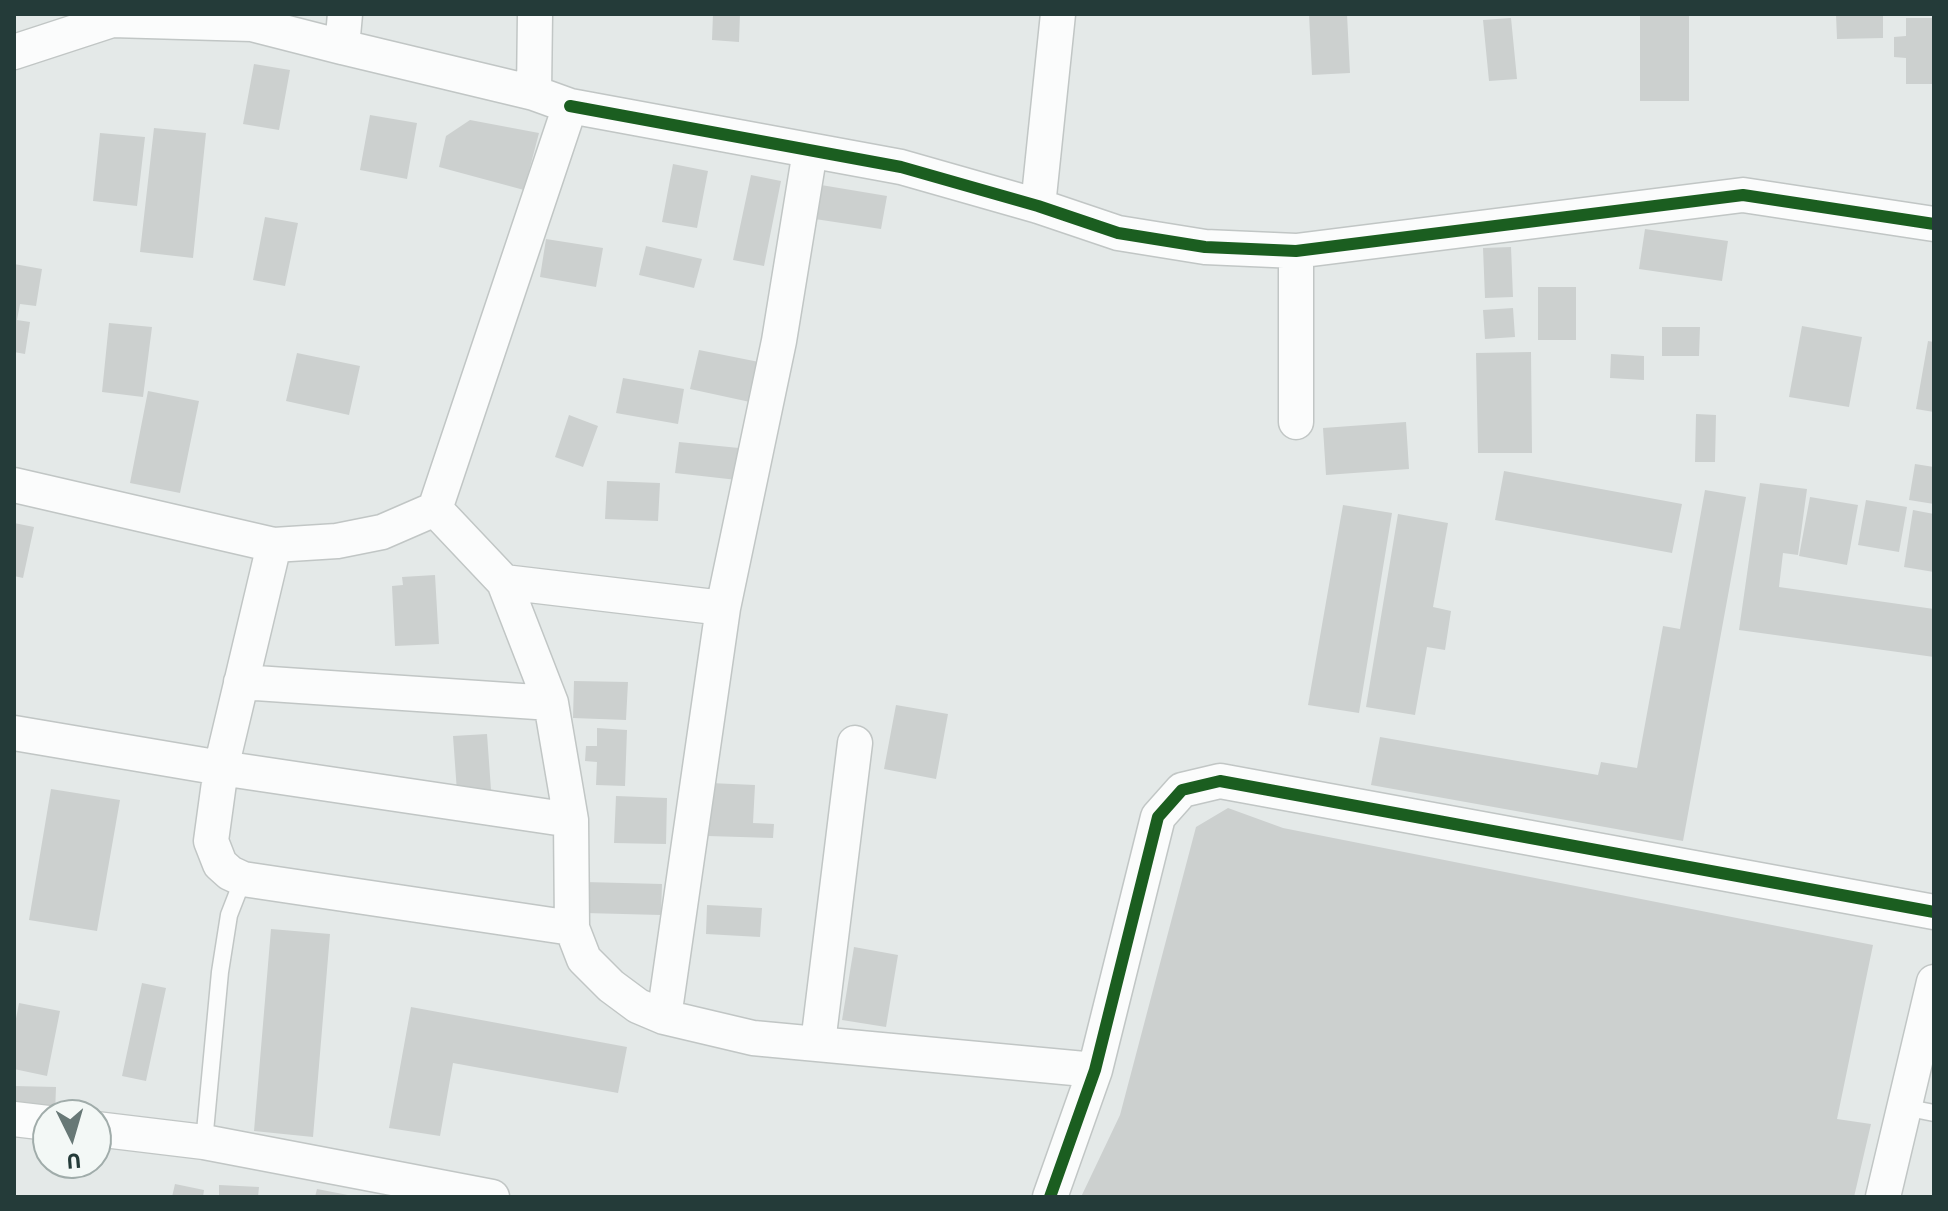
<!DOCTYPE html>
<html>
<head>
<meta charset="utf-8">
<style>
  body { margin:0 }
  #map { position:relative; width:1948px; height:1211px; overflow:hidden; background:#e4e9e8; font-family:"Source Sans 3",sans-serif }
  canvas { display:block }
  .frame { position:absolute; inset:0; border:16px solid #243b39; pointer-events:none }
  .north { position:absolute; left:32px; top:1099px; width:80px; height:80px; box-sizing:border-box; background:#f3f8f6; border:2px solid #a0acaa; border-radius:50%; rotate:175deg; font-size:22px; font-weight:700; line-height:32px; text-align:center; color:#243b39 }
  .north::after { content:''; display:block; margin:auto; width:28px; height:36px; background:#677876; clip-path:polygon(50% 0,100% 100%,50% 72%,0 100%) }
</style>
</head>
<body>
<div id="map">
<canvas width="1948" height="1211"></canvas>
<div class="frame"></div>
<div class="north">U</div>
</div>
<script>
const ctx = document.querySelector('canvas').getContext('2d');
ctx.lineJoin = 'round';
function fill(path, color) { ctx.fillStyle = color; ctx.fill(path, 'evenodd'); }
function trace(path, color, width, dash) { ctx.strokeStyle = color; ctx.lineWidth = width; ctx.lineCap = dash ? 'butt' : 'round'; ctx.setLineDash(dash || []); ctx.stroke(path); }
fill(new Path2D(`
  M 713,14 L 740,14 L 739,42 L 712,40 Z
  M 1309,14 L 1347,14 L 1350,73 L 1312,75 Z
  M 1640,14 L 1689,14 L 1689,101 L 1640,101 Z
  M 1836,14 L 1883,14 L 1883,38 L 1837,39 Z
  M 1511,18 L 1517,79 L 1489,81 L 1483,20 Z
  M 1906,18 L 1934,18 L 1934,84 L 1906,84 L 1906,58 L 1894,57 L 1894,37 L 1906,36 Z
  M 254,64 L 290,70 L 279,130 L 243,124 Z
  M 370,115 L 417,123 L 407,179 L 360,170 Z
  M 470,120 L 539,133 L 524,190 L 439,167 L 446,136 Z
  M 154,128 L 206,133 L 193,258 L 140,252 Z
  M 100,133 L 145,137 L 137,206 L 93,201 Z
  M 673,164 L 708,171 L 697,228 L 662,222 Z
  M 751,175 L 781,181 L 764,266 L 733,260 Z
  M 821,185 L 887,196 L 881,229 L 815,219 Z
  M 265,217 L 298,223 L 285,286 L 253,280 Z
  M 1645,229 L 1728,241 L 1722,281 L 1639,269 Z
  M 546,239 L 603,248 L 596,287 L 540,277 Z
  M 646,246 L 702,259 L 694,288 L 639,275 Z
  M 1511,247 L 1513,297 L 1485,298 L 1483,248 Z
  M 14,264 L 42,269 L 36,306 L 20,304 L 17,320 L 30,322 L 25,354 L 14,352 Z
  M 1538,287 L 1576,287 L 1576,340 L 1538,340 Z
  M 1513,308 L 1515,337 L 1485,339 L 1483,310 Z
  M 109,323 L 152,327 L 143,397 L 102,392 Z
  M 1802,326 L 1862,337 L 1849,407 L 1789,397 Z
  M 1662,327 L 1700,327 L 1699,356 L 1662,356 Z
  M 1928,341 L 1934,342 L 1934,412 L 1916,409 Z
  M 699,350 L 759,362 L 750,402 L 690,389 Z
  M 1531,352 L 1532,453 L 1478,453 L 1476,353 Z
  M 297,353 L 360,366 L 349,415 L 286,401 Z
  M 1611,354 L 1644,356 L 1644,380 L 1610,378 Z
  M 623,378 L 684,389 L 678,424 L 616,413 Z
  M 148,391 L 199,401 L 180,493 L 130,483 Z
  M 1696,414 L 1716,415 L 1715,462 L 1695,462 Z
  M 569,415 L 598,426 L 583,467 L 555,457 Z
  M 1406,422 L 1409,469 L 1326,475 L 1323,428 Z
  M 679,442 L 749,449 L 746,481 L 675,473 Z
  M 1915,464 L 1934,467 L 1934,504 L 1909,500 Z
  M 1504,471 L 1682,504 L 1672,553 L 1495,520 Z
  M 607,481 L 660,483 L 658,521 L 605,519 Z
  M 1760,483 L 1807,489 L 1798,555 L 1783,553 L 1779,587 L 1934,609 L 1934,657 L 1739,630 Z
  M 1705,490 L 1746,497 L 1683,841 L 1371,785 L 1380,737 L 1598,775 L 1601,762 L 1637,768 L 1663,626 L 1680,629 Z
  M 1810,497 L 1858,505 L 1847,565 L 1799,556 Z
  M 1866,500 L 1907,507 L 1899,552 L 1858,545 Z
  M 1343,505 L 1392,513 L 1359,713 L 1308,705 Z
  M 1913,510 L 1934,514 L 1934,572 L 1904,567 Z
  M 1398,514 L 1448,523 L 1433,607 L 1451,611 L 1445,650 L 1427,647 L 1415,715 L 1366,707 Z
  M 14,523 L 34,527 L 23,578 L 14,576 Z
  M 435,575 L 439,644 L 395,646 L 392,586 L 403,585 L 402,577 Z
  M 574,681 L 628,682 L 626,720 L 573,718 Z
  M 896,705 L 948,714 L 936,779 L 884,769 Z
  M 597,728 L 627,730 L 625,786 L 596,785 L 597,762 L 585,761 L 586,746 L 597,746 Z
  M 487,734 L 492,804 L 458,806 L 453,736 Z
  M 710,783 L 755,785 L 753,823 L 774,824 L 773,838 L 708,836 Z
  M 51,789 L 120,800 L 97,931 L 29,920 Z
  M 616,796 L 667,798 L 666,844 L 614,843 Z
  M 1228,808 L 1283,828 L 1873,945 L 1837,1119 L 1871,1124 L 1854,1197 L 1081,1197 L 1120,1115 L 1196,827 Z
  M 585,882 L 662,884 L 661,915 L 585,913 Z
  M 707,905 L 762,908 L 760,937 L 706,934 Z
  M 271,929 L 330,934 L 313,1137 L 254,1131 Z
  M 854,947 L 898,955 L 886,1027 L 842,1020 Z
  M 142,983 L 166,988 L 146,1081 L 122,1076 Z
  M 19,1003 L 60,1011 L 47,1076 L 14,1069 L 14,1029 Z
  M 411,1007 L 627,1047 L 618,1093 L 453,1063 L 440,1136 L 389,1128 Z
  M 14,1086 L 56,1087 L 55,1114 L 14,1113 Z
  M 175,1184 L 204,1190 L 203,1197 L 172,1197 Z
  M 219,1185 L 259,1187 L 258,1197 L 219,1197 Z
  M 317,1189 L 353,1196 L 353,1197 L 315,1197 Z`), '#ccd0cf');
const lane = new Path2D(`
  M 1904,1107 L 1934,1113
  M 204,1142 L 220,972 L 229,915 L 243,879`);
const street = new Path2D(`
  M 14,52 L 112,20 L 252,24 L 342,47
  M 534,93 L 535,14
  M 570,106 L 901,167 L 1038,206 L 1118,233 L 1205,247 L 1296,251 L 1743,195 L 1934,224
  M 1038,206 L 1058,14
  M 1296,422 L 1296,251
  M 14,485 L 274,545 L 337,541 L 382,532 L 435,509 L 570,106 L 534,93 L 342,47 L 345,14
  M 435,509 L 504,582 L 551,703 L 571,820 L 572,928 L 584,959 L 611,986 L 638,1006 L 664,1017 L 753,1038 L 1095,1070
  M 274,545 L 221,768 L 211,841 L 220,864 L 230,873 L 243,879 L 572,928
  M 504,582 L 723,608
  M 241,682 L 551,703
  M 14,733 L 221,768 L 571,820
  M 664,1017 L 723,608 L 779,341 L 810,151
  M 818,1043 L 855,743
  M 14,1119 L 48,1123
  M 96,1129 L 204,1142 L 492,1197
  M 1050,1197 L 1095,1070 L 1158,817 L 1182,790 L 1220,781 L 1934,912
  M 1883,1197 L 1934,982`);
trace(lane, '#c1c6c5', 19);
trace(street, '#c1c6c5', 37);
trace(lane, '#fbfcfc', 16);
trace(street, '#fbfcfc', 34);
trace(new Path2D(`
  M 570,106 L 901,167 L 1038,206 L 1118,233 L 1205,247 L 1296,251 L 1743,195 L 1934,224
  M 1050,1197 L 1095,1070 L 1158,817 L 1182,790 L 1220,781 L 1934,912`), '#1b5e20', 12);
</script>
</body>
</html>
